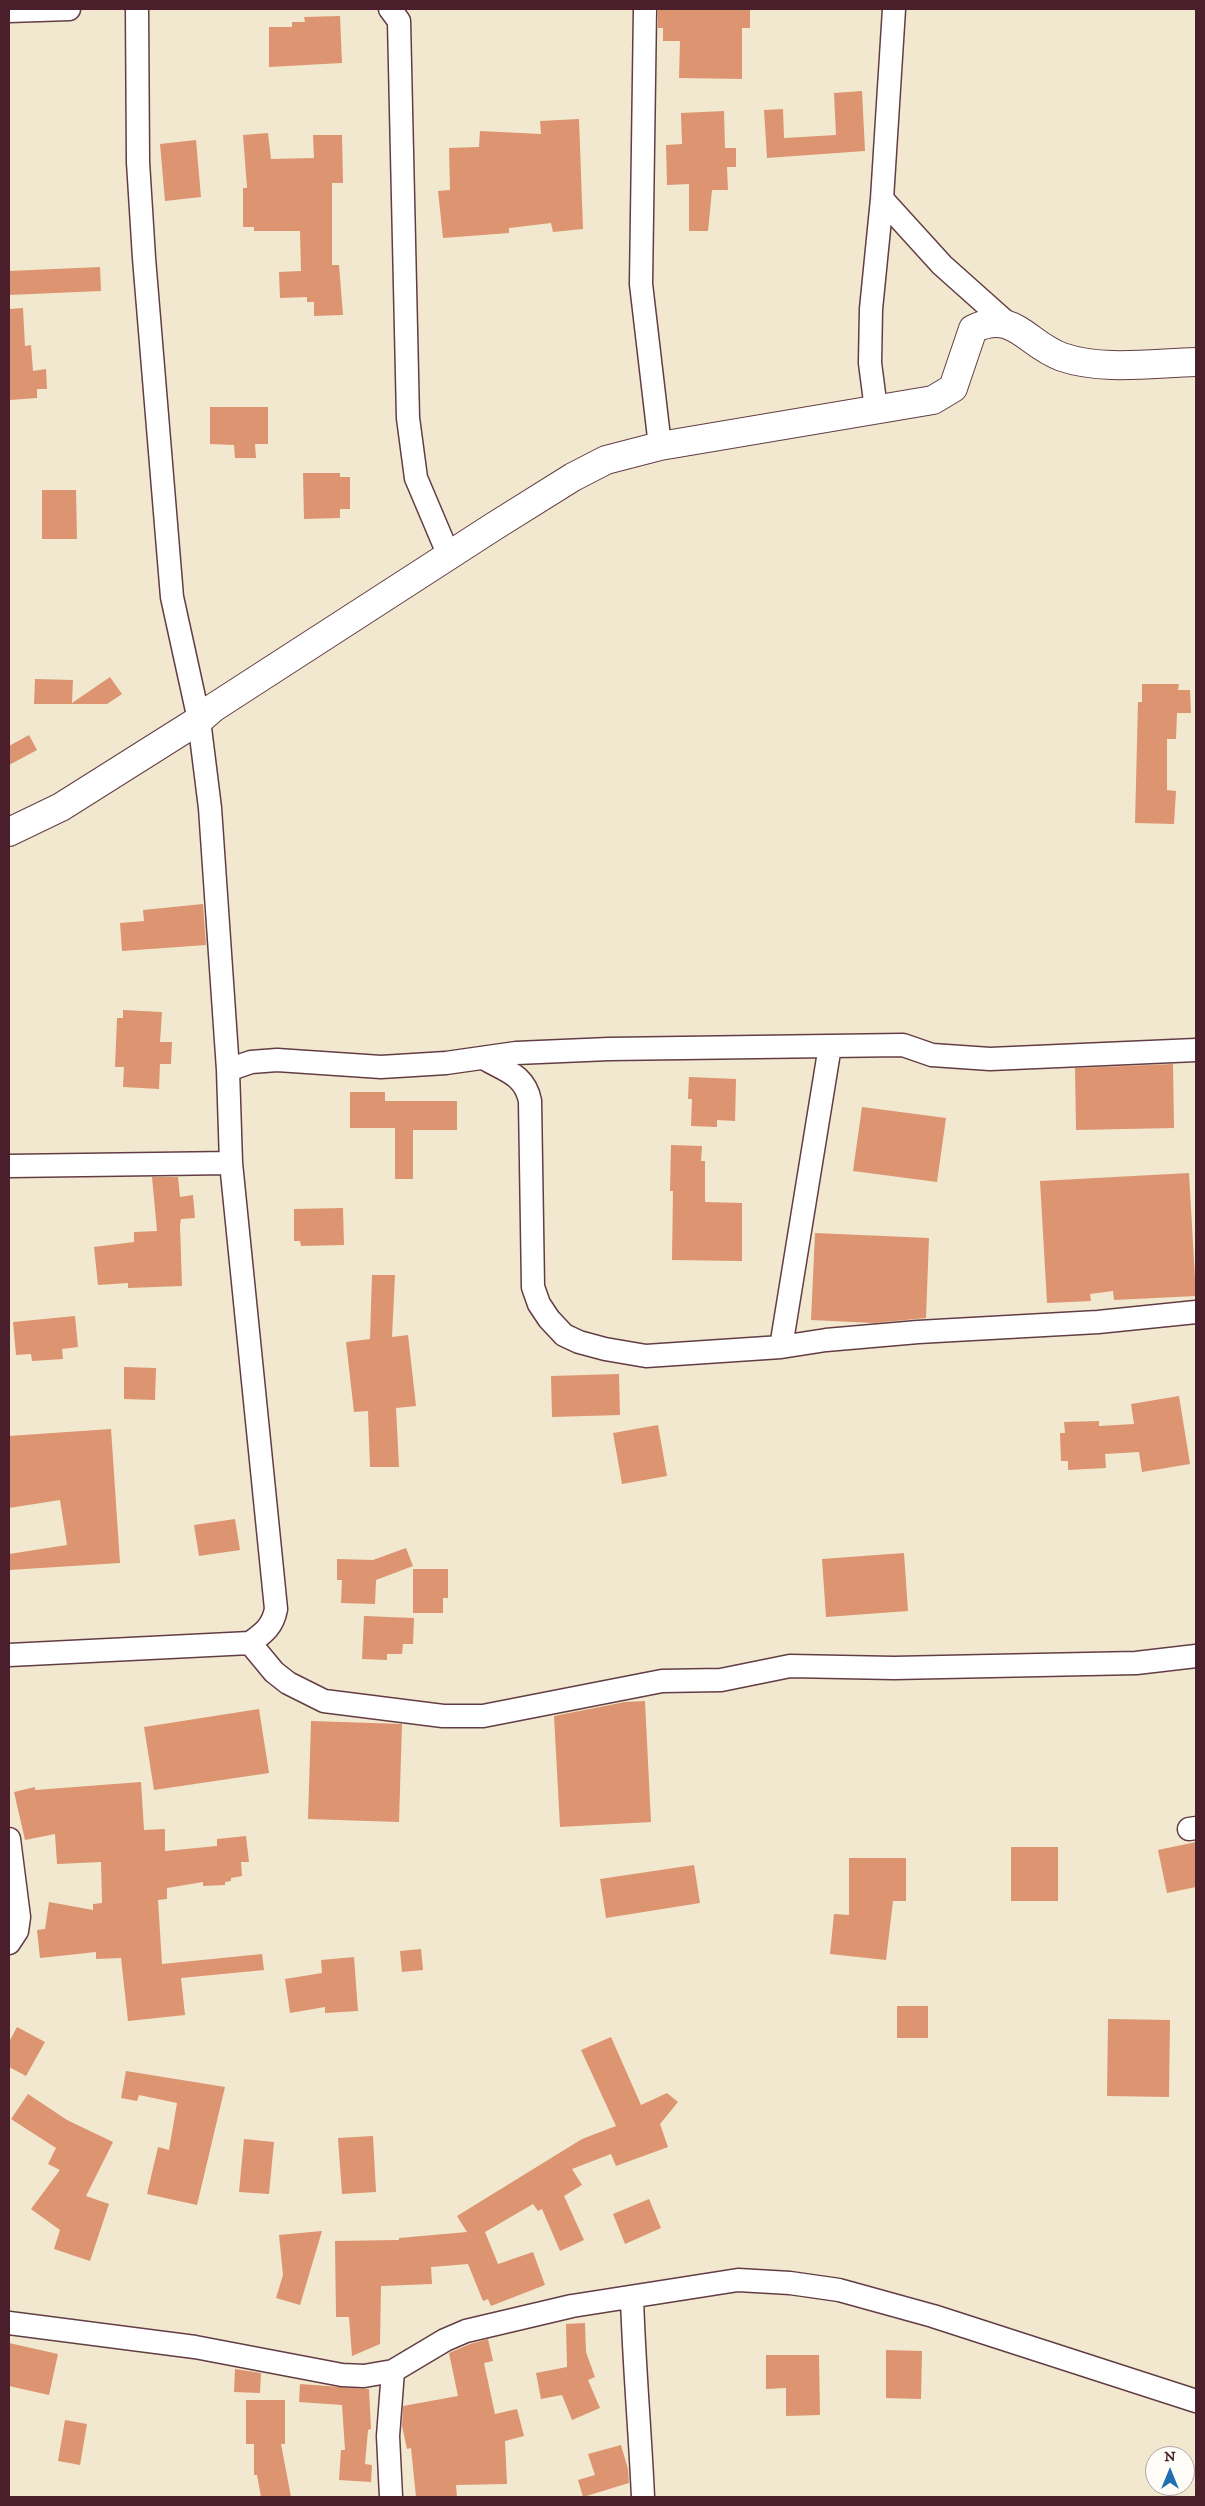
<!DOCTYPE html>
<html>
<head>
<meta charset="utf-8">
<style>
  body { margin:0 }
  #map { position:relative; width:1205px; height:2506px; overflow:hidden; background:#f1e8cf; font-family:"IM FELL DW Pica",serif }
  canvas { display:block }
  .frame { position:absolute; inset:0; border:10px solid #4a1f2b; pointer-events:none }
  .north { position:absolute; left:1145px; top:2446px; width:50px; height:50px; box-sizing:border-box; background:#fdfcf7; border:1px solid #b5a4a5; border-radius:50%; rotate:0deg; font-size:14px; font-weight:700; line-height:20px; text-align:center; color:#4a1f2b }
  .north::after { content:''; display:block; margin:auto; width:18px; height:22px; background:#1f6fb2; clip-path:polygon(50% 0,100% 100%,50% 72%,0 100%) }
</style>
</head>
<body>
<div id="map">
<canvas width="1205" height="2506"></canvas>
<div class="frame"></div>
<div class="north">N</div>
</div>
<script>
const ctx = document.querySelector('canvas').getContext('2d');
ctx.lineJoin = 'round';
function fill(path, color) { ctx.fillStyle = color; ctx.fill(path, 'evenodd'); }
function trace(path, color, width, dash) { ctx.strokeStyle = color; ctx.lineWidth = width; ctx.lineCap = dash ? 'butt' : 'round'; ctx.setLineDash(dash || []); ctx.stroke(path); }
fill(new Path2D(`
  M 658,9 L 750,9 L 750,28 L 742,28 L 742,79 L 679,78 L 680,41 L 663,41 L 663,28 L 658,28 Z
  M 340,16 L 342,63 L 269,67 L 269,27 L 292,27 L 292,22 L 305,22 L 304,17 Z
  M 862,91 L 865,151 L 767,158 L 764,110 L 783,109 L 784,138 L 836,135 L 834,93 Z
  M 724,111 L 725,148 L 736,148 L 736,167 L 727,167 L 728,190 L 712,190 L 708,231 L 689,231 L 689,184 L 667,185 L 666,145 L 682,144 L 681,113 Z
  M 579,119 L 583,229 L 553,232 L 551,223 L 509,228 L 509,233 L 443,238 L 438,191 L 450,190 L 449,148 L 479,147 L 480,131 L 541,134 L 540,121 Z
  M 268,133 L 271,159 L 314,158 L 313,135 L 342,135 L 343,183 L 332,183 L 332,265 L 339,265 L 343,315 L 314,316 L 314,302 L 307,302 L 307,297 L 280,298 L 279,272 L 301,271 L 300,231 L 254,231 L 254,227 L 243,227 L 243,188 L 247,188 L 243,135 Z
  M 196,140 L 201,197 L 165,201 L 160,144 Z
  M 100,267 L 101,291 L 9,295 L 9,271 Z
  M 23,308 L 25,346 L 31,345 L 33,371 L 46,369 L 47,389 L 37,389 L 37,398 L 10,400 L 9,309 Z
  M 210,407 L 268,407 L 268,444 L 255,444 L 256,458 L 235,458 L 234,445 L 210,444 Z
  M 303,473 L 340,473 L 340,477 L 350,477 L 350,509 L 340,509 L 340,518 L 304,519 Z
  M 42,490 L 76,490 L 77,539 L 42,539 Z
  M 110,677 L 122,694 L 107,704 L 34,704 L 35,679 L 73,680 L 72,703 Z
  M 1142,684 L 1179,684 L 1178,690 L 1190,690 L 1191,713 L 1177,713 L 1176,739 L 1167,739 L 1167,790 L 1176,791 L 1174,824 L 1135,823 L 1138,702 L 1142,702 Z
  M 29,735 L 37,750 L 9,765 L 9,746 Z
  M 203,904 L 206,945 L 122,951 L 120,923 L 144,921 L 143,910 Z
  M 123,1010 L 162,1012 L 160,1042 L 172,1042 L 171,1064 L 160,1064 L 159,1089 L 123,1087 L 124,1067 L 115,1067 L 117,1018 L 123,1018 Z
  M 1173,1064 L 1174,1128 L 1076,1130 L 1075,1068 Z
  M 689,1077 L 736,1079 L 735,1121 L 717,1120 L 717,1127 L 691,1126 L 692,1099 L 688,1099 Z
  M 350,1092 L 385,1092 L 385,1101 L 457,1101 L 457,1130 L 413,1130 L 413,1179 L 395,1179 L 395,1128 L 350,1128 Z
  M 862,1107 L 946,1118 L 937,1182 L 853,1171 Z
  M 671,1145 L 702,1146 L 701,1161 L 705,1161 L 705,1202 L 742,1203 L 742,1261 L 672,1260 L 673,1191 L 670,1191 Z
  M 1189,1173 L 1196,1296 L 1114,1300 L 1113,1291 L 1090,1294 L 1091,1301 L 1047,1303 L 1040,1181 Z
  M 152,1177 L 178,1177 L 180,1197 L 193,1195 L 195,1218 L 181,1219 L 180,1225 L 182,1286 L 128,1288 L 128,1283 L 98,1285 L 94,1247 L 134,1242 L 134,1232 L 157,1231 Z
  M 343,1208 L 344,1245 L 301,1246 L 300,1241 L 294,1241 L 294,1209 Z
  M 815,1233 L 929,1238 L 926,1318 L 874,1323 L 811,1320 Z
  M 372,1275 L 395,1275 L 392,1337 L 408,1335 L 416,1406 L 396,1408 L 399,1467 L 370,1467 L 368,1411 L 354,1412 L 346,1342 L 370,1339 Z
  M 75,1316 L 78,1347 L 62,1349 L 63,1359 L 32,1361 L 31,1354 L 16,1355 L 13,1322 Z
  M 124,1367 L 156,1368 L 155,1400 L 124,1399 Z
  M 619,1374 L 620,1415 L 552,1417 L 551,1376 Z
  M 1179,1396 L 1190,1464 L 1142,1472 L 1139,1452 L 1105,1454 L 1106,1468 L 1068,1470 L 1068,1461 L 1061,1461 L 1060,1433 L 1065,1433 L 1064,1422 L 1099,1421 L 1099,1426 L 1134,1424 L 1131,1404 Z
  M 658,1425 L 667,1476 L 622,1484 L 613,1433 Z
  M 111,1429 L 120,1563 L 9,1570 L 9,1554 L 67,1545 L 60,1500 L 9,1508 L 9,1436 Z
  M 235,1519 L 240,1550 L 199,1556 L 194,1525 Z
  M 406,1548 L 413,1566 L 376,1580 L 375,1604 L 341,1603 L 342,1580 L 337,1580 L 337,1559 L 373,1560 Z
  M 904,1553 L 908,1611 L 826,1617 L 822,1559 Z
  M 413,1569 L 448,1569 L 448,1598 L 443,1598 L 443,1613 L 413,1613 Z
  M 364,1616 L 414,1618 L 413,1644 L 403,1644 L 402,1654 L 387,1654 L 387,1660 L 362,1659 Z
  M 645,1701 L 651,1822 L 560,1827 L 554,1716 L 625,1702 Z
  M 259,1709 L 269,1773 L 154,1790 L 144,1727 Z
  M 311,1721 L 402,1724 L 399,1822 L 308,1819 Z
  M 141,1782 L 144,1830 L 165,1829 L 165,1851 L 217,1846 L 217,1839 L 246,1836 L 249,1862 L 241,1862 L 242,1876 L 231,1878 L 231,1881 L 225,1882 L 225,1885 L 203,1886 L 203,1882 L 167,1888 L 167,1899 L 158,1900 L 162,1964 L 262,1954 L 264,1970 L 181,1978 L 185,2015 L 128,2021 L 121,1958 L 96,1959 L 96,1952 L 40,1958 L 37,1930 L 45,1929 L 49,1902 L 93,1910 L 93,1904 L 102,1903 L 101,1862 L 57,1864 L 55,1834 L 25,1840 L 14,1792 L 35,1787 L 35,1790 Z
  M 1196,1842 L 1196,1887 L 1167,1893 L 1158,1850 Z
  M 1011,1847 L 1058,1847 L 1058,1901 L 1011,1901 Z
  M 849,1858 L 906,1858 L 906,1901 L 893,1901 L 886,1960 L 830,1954 L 834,1914 L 849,1915 Z
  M 694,1865 L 700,1903 L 606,1918 L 600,1879 Z
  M 421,1949 L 423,1970 L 402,1972 L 400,1951 Z
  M 354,1957 L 358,2011 L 325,2013 L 325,2007 L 290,2013 L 285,1979 L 322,1973 L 321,1960 Z
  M 897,2006 L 928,2006 L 928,2038 L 897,2038 Z
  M 1108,2019 L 1170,2020 L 1169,2097 L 1107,2096 Z
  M 17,2027 L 45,2042 L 26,2076 L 9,2067 L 9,2042 Z
  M 611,2037 L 641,2105 L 667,2093 L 678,2102 L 660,2124 L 668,2147 L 616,2166 L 611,2154 L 572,2169 L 582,2185 L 564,2196 L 584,2240 L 560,2251 L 542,2209 L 538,2211 L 533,2204 L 485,2232 L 498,2264 L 533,2252 L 545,2285 L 491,2306 L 488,2299 L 483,2301 L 468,2264 L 431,2267 L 432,2284 L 381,2286 L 380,2344 L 352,2356 L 349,2317 L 336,2317 L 335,2241 L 399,2240 L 399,2238 L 467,2232 L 457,2216 L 582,2139 L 616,2126 L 581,2050 Z
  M 126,2071 L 225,2087 L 197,2205 L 147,2194 L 158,2147 L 169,2150 L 177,2103 L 139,2095 L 137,2101 L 121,2098 Z
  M 28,2094 L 67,2120 L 113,2142 L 86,2196 L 109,2204 L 90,2261 L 54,2249 L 60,2230 L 31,2209 L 60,2170 L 48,2164 L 56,2148 L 11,2119 Z
  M 373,2136 L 376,2192 L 342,2194 L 338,2138 Z
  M 244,2139 L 274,2142 L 269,2194 L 239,2192 Z
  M 649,2199 L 661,2228 L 625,2244 L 613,2214 Z
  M 322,2231 L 300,2305 L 276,2298 L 283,2275 L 279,2235 Z
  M 585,2323 L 586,2352 L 595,2377 L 588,2380 L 600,2408 L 572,2420 L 562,2395 L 541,2399 L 536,2373 L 567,2367 L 566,2324 Z
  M 488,2339 L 493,2361 L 484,2363 L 495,2414 L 517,2409 L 524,2436 L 505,2441 L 507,2484 L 456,2485 L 457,2497 L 416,2497 L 411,2448 L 407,2449 L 402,2426 L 403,2406 L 458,2396 L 449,2353 L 470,2344 Z
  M 9,2343 L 58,2354 L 49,2395 L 9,2386 Z
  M 886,2350 L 922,2351 L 921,2399 L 886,2398 Z
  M 766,2355 L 819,2355 L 820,2415 L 786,2416 L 786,2388 L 766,2389 Z
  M 235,2369 L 261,2373 L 260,2393 L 234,2392 Z
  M 300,2384 L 369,2389 L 371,2429 L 368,2430 L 365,2464 L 372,2465 L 371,2482 L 339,2480 L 341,2450 L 345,2450 L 342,2405 L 299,2402 Z
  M 246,2400 L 285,2400 L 285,2444 L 281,2444 L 291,2497 L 261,2497 L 257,2475 L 254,2475 L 254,2444 L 246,2444 Z
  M 65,2420 L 87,2424 L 80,2465 L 58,2461 Z
  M 621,2445 L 628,2469 L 629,2483 L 583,2497 L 578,2480 L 595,2475 L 588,2454 Z`), '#dc9570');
const minor = new Path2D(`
  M 390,9 L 399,21 L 408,418 L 416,478 L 449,556
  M 645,9 L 641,284 L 660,446
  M 9,11 L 69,9
  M 882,199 L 942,265 L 1007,323
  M 876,409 L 870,363 L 871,309 L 882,199 L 894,9
  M 485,1059 C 506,1071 525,1075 530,1101 L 533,1287 L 539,1304 L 549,1319 L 564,1335 L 579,1342 L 605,1349 L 646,1356 L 781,1347 L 826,1340 L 918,1332 L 1098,1322 L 1196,1312
  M 228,1070 L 251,1062 L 277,1060 L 381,1067 L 446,1063 L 516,1053 L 609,1049 L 903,1045 L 932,1055 L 990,1059 L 1196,1050
  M 9,1166 L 231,1163
  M 781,1347 L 830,1046
  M 250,1643 L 274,1672 L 288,1683 L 324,1701 L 443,1716 L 483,1716 L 662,1681 L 721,1680 L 790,1666 L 894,1668 L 1136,1663 L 1196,1656
  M 9,1655 L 250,1643 C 264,1633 273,1626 276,1609 L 231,1163 L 228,1070 L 210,808 L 199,720 L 172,597 L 144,258 L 138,162 L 137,9
  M 1189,1829 L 1196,1828
  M 9,1839 L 19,1917 L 17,1931 L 9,1943
  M 632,2298 C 634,2364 640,2431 643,2497
  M 9,2323 L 195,2347 L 342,2375 L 364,2376 L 393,2371 L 445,2340 L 466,2331 L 572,2306 L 738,2280 L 790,2283 L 839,2290 L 933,2316 L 1196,2401
  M 391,2497 L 388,2436 L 393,2371`);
const tertiary = new Path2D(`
  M 9,832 L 61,807 L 199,720 L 213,708 L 493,527 L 573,477 L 606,460 L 660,446 L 933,400 L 953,388 L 973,329 C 1014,309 1026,344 1062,357 C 1103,371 1153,363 1196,362`);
trace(minor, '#633d44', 25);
trace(tertiary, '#633d44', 30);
trace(minor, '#fff', 22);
trace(tertiary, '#fff', 28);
</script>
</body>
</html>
